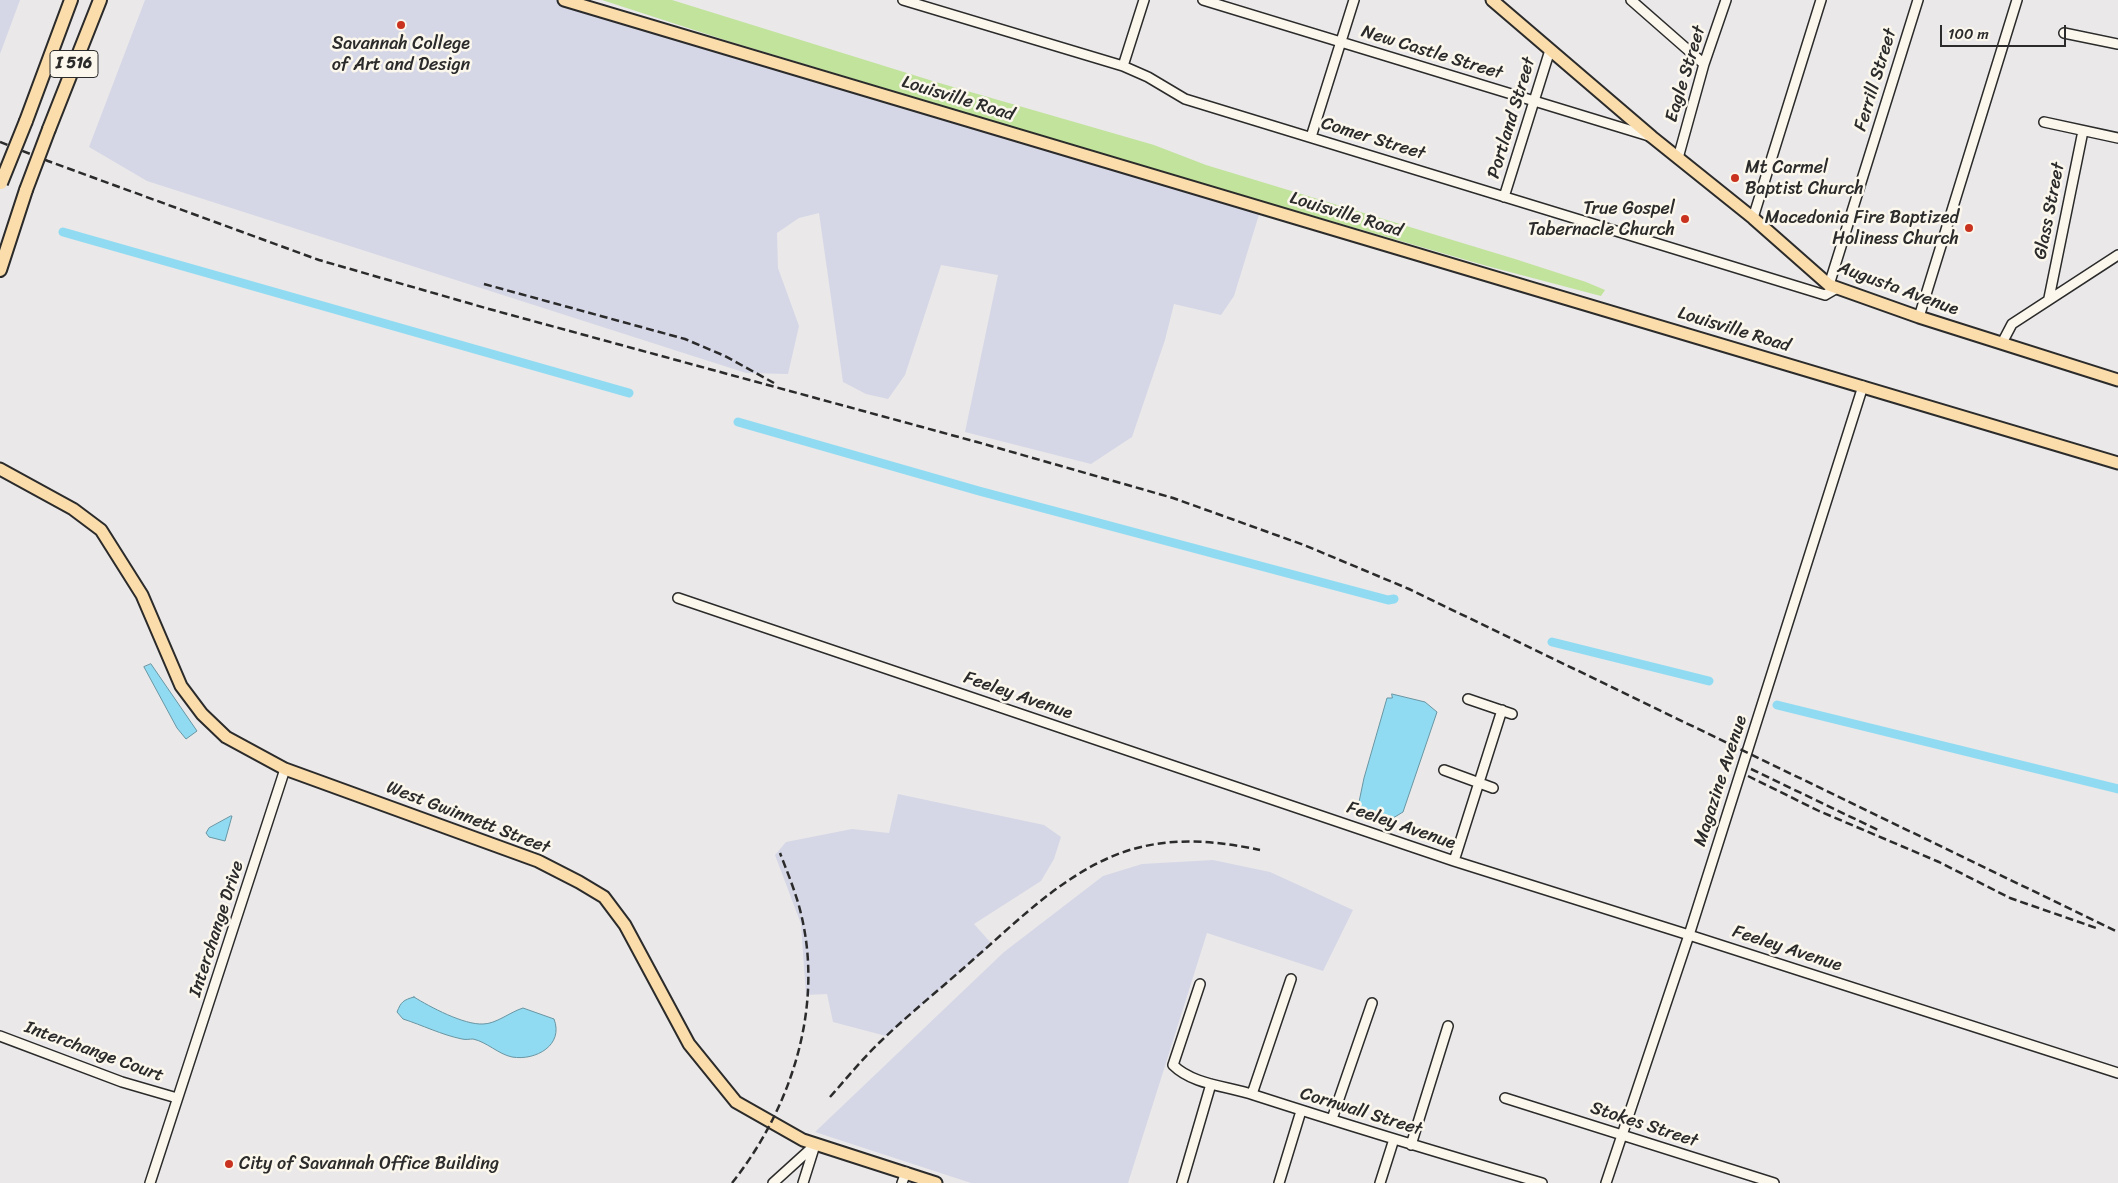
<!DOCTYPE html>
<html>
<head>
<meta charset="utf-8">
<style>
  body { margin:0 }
  #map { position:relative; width:2118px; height:1183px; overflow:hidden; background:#eae8e9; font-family:Sriracha,sans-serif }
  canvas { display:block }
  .scale { position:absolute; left:1940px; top:25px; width:126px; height:22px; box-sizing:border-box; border:2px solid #2b2b2b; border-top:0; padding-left:6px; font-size:15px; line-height:18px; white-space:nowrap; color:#2b2b2b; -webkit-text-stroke:4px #fbf7ec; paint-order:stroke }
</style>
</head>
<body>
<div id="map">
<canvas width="2118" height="1183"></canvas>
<div class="scale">100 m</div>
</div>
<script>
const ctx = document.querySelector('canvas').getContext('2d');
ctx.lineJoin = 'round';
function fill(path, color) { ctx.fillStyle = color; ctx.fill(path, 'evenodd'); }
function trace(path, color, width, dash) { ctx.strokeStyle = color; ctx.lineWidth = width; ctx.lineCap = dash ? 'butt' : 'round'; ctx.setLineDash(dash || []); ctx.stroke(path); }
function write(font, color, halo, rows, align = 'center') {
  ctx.font = font + ' Sriracha,sans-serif'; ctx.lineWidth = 5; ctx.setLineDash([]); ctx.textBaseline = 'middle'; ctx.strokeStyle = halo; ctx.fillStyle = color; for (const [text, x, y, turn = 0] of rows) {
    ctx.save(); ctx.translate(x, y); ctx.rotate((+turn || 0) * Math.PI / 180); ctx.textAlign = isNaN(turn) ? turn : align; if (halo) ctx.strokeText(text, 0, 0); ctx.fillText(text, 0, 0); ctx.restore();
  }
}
fill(new Path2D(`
  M 0,0 L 20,0 L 0,54 Z
  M 145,0 L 564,0 L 1261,208 L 1234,296 L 1221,315 L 1174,304 L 1165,340 L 1132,437 L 1091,464 L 965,432 L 998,275 L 941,265 L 905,375 L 888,399 L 866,394 L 843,382 L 819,213 L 799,218 L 777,233 L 778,268 L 799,326 L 788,374 L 746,373 L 147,181 L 89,147 Z
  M 898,794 L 1044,825 L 1061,837 L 1054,859 L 1041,881 L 974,924 L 992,944 L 886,1036 L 833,1022 L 827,994 L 806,995 L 801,924 L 775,855 L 786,842 L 852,829 L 889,833 Z
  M 1213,860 L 1270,872 L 1353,910 L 1323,971 L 1207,933 L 1128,1183 L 971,1183 L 815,1132 L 1004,952 L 1103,876 L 1142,864 Z`), '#d5d7e6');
fill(new Path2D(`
  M 602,0 L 672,0 L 936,82 L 1154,145 L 1206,165 L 1515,259 L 1586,282 L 1605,290 L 1601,296 L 1487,266 L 1203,184 L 728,41 Z`), '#c1e39c');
const water = new Path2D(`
  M 151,664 L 197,731 L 186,739 L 177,728 L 144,667 Z
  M 1392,694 L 1425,702 L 1437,712 L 1403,812 L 1393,818 L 1362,810 L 1359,802 L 1364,778 L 1387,698 L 1392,698 Z
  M 231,816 L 232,816 L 225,841 L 209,837 L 206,833 L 209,828 Z
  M 414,997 C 430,1007 464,1025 483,1024 C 496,1024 510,1012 523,1008 L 554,1019 C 564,1045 536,1061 512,1057 C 498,1054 487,1042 473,1039 C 470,1039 466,1040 462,1039 C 442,1035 422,1025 403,1019 L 397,1012 C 401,1002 403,1000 414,997 Z`);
fill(water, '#91dbf2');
trace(water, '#6895a2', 1);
trace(new Path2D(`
  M 63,232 L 629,393
  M 738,422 L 979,491 L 1388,600 L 1394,599
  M 1552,642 L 1709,681
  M 1777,705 L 2118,789`), '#91dbf2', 9);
const minor = new Path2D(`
  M 903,0 L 1123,66 L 1148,77 L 1185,99 L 1825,295 L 1837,288
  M 1203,0 L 1649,136
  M 1631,0 L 1704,64
  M 2064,33 L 2118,44
  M 1123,66 L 1144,0
  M 2044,122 L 2118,138
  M 1311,137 L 1354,0
  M 1678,158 L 1704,64 L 1726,0
  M 1504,197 L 1550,50
  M 1753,218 L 1821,0
  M 1829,285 L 1918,0
  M 2049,298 L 2083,131
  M 1919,317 L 2017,0
  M 2002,343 L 2012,324 L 2118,255
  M 678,598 L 1454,861 L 1689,935 L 2118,1073
  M 1468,699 L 1512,714
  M 1444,770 L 1493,788
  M 1454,861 L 1502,710
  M 1200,984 L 1173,1065 C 1193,1085 1228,1086 1254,1095 C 1350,1126 1446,1155 1542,1183
  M 0,1036 L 122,1082 L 177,1098
  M 1252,1094 L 1291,979
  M 1505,1098 L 1774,1183
  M 1332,1119 L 1372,1003
  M 1411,1145 L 1448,1026
  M 150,1183 L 285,769
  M 773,1183 L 816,1144
  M 803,1183 L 815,1145
  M 902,1183 L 906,1172
  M 1182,1183 L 1211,1084
  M 1279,1183 L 1301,1111
  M 1380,1183 L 1394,1139
  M 1606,1183 L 1689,935 L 1863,386`);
const major = new Path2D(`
  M 564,0 L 2118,463
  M 1492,0 L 1652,137 L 1753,218 L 1829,285 L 1919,317 L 2118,380
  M 0,469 L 73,509 L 101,530 L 142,595 L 181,686 L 202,714 L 226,737 L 285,769 L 538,861 L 579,882 L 604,897 L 625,925 L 689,1044 L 736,1102 L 803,1140 L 936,1183`);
const highway = new Path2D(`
  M 26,121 L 71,0
  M 49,129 L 100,0
  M 0,270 L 26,190`);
trace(minor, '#2b2b2b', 12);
trace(major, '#2b2b2b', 15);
trace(highway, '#2b2b2b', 16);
trace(minor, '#fbf7ec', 9);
trace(major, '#fbddab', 11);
trace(highway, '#fbddab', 12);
trace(new Path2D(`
  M 0,142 L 48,161 L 319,260 L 489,309 L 977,442 L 1173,498 L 1304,545 L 1409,589 L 2118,932
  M 484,284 L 685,339 L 725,356 L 774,383
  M 1751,769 L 1878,830
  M 1748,776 L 1819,811 L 1939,862 L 2010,898 L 2099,929
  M 830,1097 C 847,1078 863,1058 881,1041 C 911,1012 944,986 975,958 C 1022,917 1071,867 1133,849 C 1176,837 1217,841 1260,850
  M 732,1183 C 790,1110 823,1011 802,918 C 797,895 788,874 780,853`), '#2b2b2b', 2.5, [8, 4]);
const highwayBridge = new Path2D(`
  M 1,183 L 26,121
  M 26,190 L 49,129`);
trace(highwayBridge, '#2b2b2b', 16, []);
trace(highwayBridge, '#fbddab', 12);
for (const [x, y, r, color] of [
  [401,25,5,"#c8321e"],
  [1735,178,5,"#c8321e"],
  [1685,219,5,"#c8321e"],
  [1969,228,5,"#c8321e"],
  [229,1164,5,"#c8321e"]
]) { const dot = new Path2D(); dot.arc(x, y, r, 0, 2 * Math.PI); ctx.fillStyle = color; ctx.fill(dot); trace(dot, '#fbf7ec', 2); }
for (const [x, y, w] of [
  [74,64,48]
]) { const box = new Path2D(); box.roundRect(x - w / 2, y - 13.5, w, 27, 4); ctx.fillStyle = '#fbf7ec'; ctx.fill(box); trace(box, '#2b2b2b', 1); }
write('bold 16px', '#2b2b2b', null, [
  ["I 516",74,64]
]);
write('18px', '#2b2b2b', '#fbf7ec', [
  ["Savannah College",401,44,"center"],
  ["of Art and Design",401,65,"center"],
  ["Mt Carmel",1745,168],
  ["Baptist Church",1745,189],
  ["True Gospel",1675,209,"right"],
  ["Tabernacle Church",1675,230,"right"],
  ["Macedonia Fire Baptized",1959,218,"right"],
  ["Holiness Church",1959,239,"right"],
  ["City of Savannah Office Building",239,1164]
], 'left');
write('18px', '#2b2b2b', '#fbf7ec', [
  ["New Castle Street",1432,53,17],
  ["Eagle Street",1686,74,-73],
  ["Ferrill Street",1876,80,-73],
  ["Louisville Road",958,99,17],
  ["Portland Street",1512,118,-73],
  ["Comer Street",1373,139,17],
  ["Glass Street",2050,211,-79],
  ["Louisville Road",1346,215,17],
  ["Augusta Avenue",1898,289,20],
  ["Louisville Road",1734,330,17],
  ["Feeley Avenue",1018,696,19],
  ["Magazine Avenue",1721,781,-72],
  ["West Gwinnett Street",468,818,21],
  ["Feeley Avenue",1401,826,19],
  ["Interchange Drive",217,929,-72],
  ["Feeley Avenue",1787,949,18],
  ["Interchange Court",94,1052,20],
  ["Cornwall Street",1361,1112,17],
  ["Stokes Street",1644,1125,18]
]);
</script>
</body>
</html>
